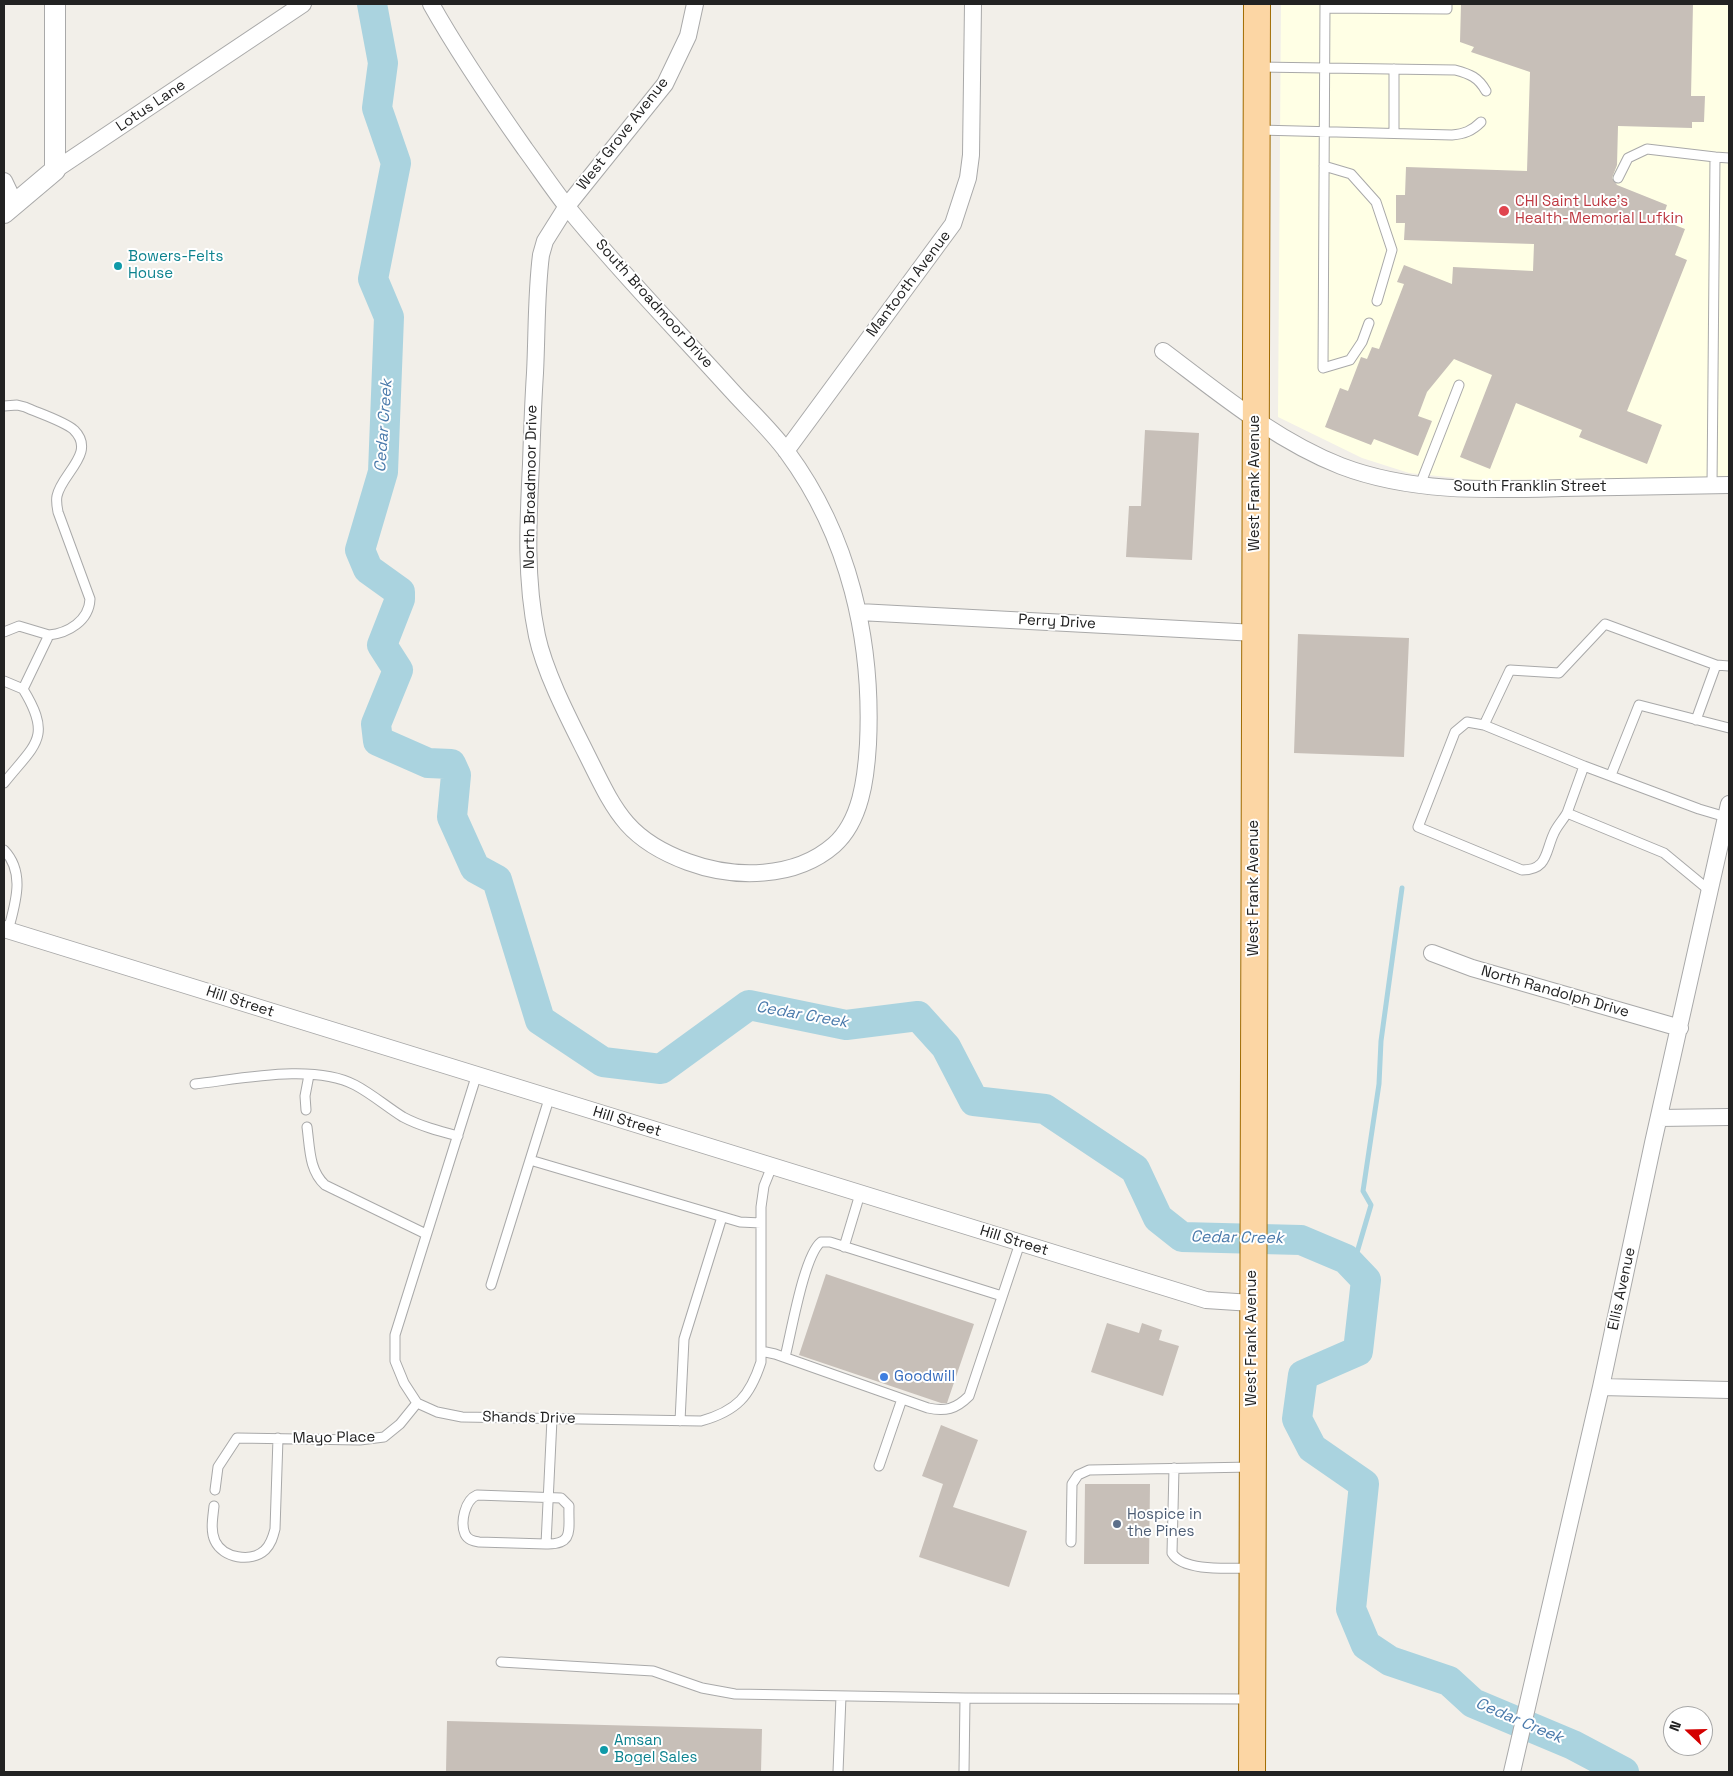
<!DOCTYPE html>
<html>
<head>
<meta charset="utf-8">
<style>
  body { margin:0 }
  #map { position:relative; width:1733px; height:1776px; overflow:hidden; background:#f2efe9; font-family:"Space Grotesk",sans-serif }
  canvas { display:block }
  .frame { position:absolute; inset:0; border:5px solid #222; pointer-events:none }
  .north { position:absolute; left:1663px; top:1706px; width:50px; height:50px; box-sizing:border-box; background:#fff; border:1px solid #a7a7a7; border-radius:50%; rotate:291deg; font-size:14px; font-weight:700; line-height:20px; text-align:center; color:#222 }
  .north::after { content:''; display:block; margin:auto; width:18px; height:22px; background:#d40000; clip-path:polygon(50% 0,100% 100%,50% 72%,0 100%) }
</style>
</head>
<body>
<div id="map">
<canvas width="1733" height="1776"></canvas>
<div class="frame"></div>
<div class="north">N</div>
</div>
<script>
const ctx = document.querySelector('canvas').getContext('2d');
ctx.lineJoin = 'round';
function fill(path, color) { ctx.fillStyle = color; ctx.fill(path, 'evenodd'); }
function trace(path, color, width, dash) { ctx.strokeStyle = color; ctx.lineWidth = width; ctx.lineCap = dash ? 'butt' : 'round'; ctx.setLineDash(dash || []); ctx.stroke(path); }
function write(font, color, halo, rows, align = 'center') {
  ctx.font = font + ' "Space Grotesk",sans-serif'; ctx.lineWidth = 4; ctx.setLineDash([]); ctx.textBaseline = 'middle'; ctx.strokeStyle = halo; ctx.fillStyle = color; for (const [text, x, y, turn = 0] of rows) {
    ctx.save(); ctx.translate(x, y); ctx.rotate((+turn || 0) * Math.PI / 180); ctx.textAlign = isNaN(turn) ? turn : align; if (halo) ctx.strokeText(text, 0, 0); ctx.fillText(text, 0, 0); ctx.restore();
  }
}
fill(new Path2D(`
  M 1281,4 L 1729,4 L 1729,477 L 1475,480 L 1409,473 L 1362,458 L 1278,417 Z`), '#ffffe5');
trace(new Path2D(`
  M 1353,1266 L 1371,1205 L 1363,1191 L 1379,1084 L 1381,1041 L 1402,888`), '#aad3df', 5);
trace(new Path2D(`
  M 372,4 L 383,63 L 377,108 L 396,163 L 373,279 L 389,317 L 383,472 L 360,550 L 368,569 L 400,592 L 400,599 L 382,645 L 398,670 L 376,724 L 378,741 L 428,763 L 451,764 L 456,775 L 452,817 L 475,868 L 497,880 L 540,1020 L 603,1062 L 661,1069 L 749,1005 L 846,1025 L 918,1016 L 946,1047 L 974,1101 L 1045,1109 L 1135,1169 L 1158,1218 L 1182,1237 L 1301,1240 L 1346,1259 L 1366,1280 L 1358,1351 L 1303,1375 L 1297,1419 L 1312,1448 L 1364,1484 L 1351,1609 L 1366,1645 L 1390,1661 L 1449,1681 L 1473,1703 L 1573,1745 L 1624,1772`), '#aad3df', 30);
fill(new Path2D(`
  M 1461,4 L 1693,4 L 1691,96 L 1705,96 L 1704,122 L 1692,122 L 1692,128 L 1618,126 L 1617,165 L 1612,178 L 1617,185 L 1667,205 L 1662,220 L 1685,229 L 1675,255 L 1687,260 L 1627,411 L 1662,425 L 1647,464 L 1579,437 L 1582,430 L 1516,403 L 1490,469 L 1460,457 L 1492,375 L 1454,359 L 1427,392 L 1418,416 L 1432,421 L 1418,456 L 1374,439 L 1371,445 L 1325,427 L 1340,388 L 1348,391 L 1361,357 L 1367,359 L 1372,347 L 1379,349 L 1404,284 L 1397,282 L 1404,265 L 1452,284 L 1453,267 L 1533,271 L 1534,244 L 1404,240 L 1405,223 L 1396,223 L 1396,195 L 1405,195 L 1406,167 L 1527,171 L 1530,72 L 1471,52 L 1474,47 L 1460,42 Z
  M 1145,430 L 1199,433 L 1192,560 L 1126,557 L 1129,506 L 1141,506 Z
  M 1298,634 L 1409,638 L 1404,757 L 1294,753 Z
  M 826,1274 L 974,1324 L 947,1403 L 941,1403 L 799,1355 Z
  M 1107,1323 L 1139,1333 L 1142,1323 L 1162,1330 L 1159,1340 L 1179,1346 L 1163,1396 L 1091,1372 Z
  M 941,1425 L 978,1440 L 953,1507 L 1027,1531 L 1009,1587 L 919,1557 L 943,1484 L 922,1476 Z
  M 1085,1484 L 1150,1484 L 1149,1564 L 1084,1564 Z
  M 447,1721 L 762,1729 L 761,1772 L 446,1772 Z`), '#c7bfb8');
const service = new Path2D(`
  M 1325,4 L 1323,368 L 1350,360 L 1362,342 L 1369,323
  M 1325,8 L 1447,9 L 1447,4
  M 1259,67 L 1455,70 C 1470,74 1478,77 1486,91
  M 1394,69 L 1394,133
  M 1259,130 L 1452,135 C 1464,134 1472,131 1481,122
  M 1324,166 L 1351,174 L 1376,202 L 1392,250 L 1377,301
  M 1618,178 L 1628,158 L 1647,149 L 1715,157
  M 4,406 L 17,405 L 25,407 C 38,413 64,421 74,430 C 97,453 61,474 57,496 C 56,501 57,507 58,512 L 90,599 C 89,621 68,633 49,635 L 23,689 C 53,738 35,744 4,783
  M 1420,485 L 1459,385
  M 1712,485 L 1715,157 L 1729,158
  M 4,632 L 19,626 L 49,635
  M 4,681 L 23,689
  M 1696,720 L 1716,665 L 1729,666
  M 1484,725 L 1510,670 L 1559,673 L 1605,624 L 1716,665
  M 1611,775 L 1639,705 L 1729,728
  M 1567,813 C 1563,820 1557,826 1554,833 C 1545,852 1548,870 1522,870 L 1418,827 L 1455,732 L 1467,722 L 1484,725 L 1584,766
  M 4,850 C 26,873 15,904 8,931
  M 1710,891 L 1664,853 L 1567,813 L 1584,766 L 1699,809 L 1726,817
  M 476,1077 L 395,1335 L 395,1361 L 404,1383 L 417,1403 L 437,1412 L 462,1417 L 701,1421 C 737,1411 750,1396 761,1362 L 761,1207 L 764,1186 L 772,1166
  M 195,1084 C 240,1079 314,1063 355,1085 C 372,1094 387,1107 403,1117 C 420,1126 439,1131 458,1136
  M 306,1110 L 305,1096 L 309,1075
  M 307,1127 C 310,1149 309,1170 325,1185 L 426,1234
  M 530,1160 L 740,1222 L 761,1223
  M 844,1247 L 860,1194
  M 491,1285 L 549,1099
  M 761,1351 L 775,1354 L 928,1408 C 945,1412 956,1409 969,1396 L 1020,1243
  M 785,1357 C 791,1334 804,1255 821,1242 L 830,1242 L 1002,1296
  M 680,1421 L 684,1339 L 722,1217
  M 879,1466 L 902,1399
  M 1174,1468 L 1172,1553 C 1183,1572 1230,1568 1250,1568
  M 215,1490 L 218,1467 L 237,1438 L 360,1440 L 384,1437 L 400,1424 L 417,1403
  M 214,1506 C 213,1517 210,1530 215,1541 C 223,1558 251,1563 265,1550 C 271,1544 273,1537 275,1529 L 278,1438
  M 1071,1542 L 1072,1484 L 1078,1475 L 1089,1470 L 1252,1467
  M 546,1544 C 575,1545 568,1529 569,1506 L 561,1498 L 477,1495 C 465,1500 460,1522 465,1534 C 468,1540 473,1541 479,1542 L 546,1544 L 552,1419
  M 501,1662 L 653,1671 L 702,1688 L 735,1694 L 965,1698 L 1249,1699
  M 838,1772 L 841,1696
  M 964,1772 L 965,1698`);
const minor = new Path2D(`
  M 431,4 C 459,54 492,102 525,149 C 539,168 553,189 568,208 C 619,271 677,330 732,391 C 750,411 771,430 787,452 C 849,536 873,640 868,744 C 866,778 861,821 834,845 C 795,879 734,879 688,862 C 625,839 614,809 586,753 C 569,719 545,673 537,636 C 525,579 528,522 531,464 C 532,433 533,403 535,373 C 537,334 536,294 541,255 L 545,241 L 567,206 L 665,84 L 688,36 L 695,4
  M 55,170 L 303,4
  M 4,181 L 15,204
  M 1163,351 C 1219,393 1275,440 1341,466 C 1412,493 1488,490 1562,488 C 1618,487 1674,486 1729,485
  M 786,451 L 953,224 L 968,178 L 971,155 L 973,4
  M 859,612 L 1256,633
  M 4,929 L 1206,1300 L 1252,1303
  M 1432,953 L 1472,968 L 1680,1028
  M 1659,1118 L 1729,1117
  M 1601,1387 L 1729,1390
  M 1512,1772 L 1601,1387 L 1653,1143 L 1729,804`);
const tertiary = new Path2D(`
  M 4,213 L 55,170 L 55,4`);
const primary = new Path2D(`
  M 1252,1772 L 1257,4`);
trace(service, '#a9a9a9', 11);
trace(minor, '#a9a9a9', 18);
trace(tertiary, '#a9a9a9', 22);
trace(primary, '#a06b00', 28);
trace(service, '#fff', 9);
trace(minor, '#fff', 16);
trace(tertiary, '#fff', 20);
trace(primary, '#fcd6a4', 26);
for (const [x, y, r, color] of [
  [1504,211,6,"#e0444e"],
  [118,266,5,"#0f9aa8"],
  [884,1377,5,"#3f7fe0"],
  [1117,1524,5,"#5c6f8a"],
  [604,1750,5,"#0f9aa8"]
]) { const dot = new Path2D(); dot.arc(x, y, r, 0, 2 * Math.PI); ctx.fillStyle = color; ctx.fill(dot); trace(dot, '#fff', 2); }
write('15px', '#222', '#fff', [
  ["Lotus Lane",151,106,-34],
  ["West Grove Avenue",623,134,-52],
  ["Mantooth Avenue",909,284,-53],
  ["South Broadmoor Drive",654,304,48],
  ["West Frank Avenue",1255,483,-90],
  ["North Broadmoor Drive",531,487,-89],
  ["South Franklin Street",1530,487],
  ["Perry Drive",1057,622,3],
  ["West Frank Avenue",1254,888,-90],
  ["North Randolph Drive",1555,992,16],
  ["Hill Street",240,1002,18],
  ["Hill Street",627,1122,17],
  ["Hill Street",1014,1241,17],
  ["Ellis Avenue",1622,1289,-78],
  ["West Frank Avenue",1252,1338,-90],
  ["Shands Drive",529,1418,1],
  ["Mayo Place",334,1438,-1]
]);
write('15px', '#be3a42', '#fff', [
  ["CHI Saint Luke's",1515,202],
  ["Health-Memorial Lufkin",1515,219]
], 'left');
write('15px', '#0d838f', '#fff', [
  ["Bowers-Felts",128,257],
  ["House",128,274],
  ["Amsan",614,1741],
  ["Bogel Sales",614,1758]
], 'left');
write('15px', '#366cbe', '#fff', [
  ["Goodwill",894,1377]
], 'left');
write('15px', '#4e5e75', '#fff', [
  ["Hospice in",1127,1515],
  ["the Pines",1127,1532]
], 'left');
write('italic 16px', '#4a7aab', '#fff', [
  ["Cedar Creek",384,426,-86],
  ["Cedar Creek",802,1015,10],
  ["Cedar Creek",1237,1238,1],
  ["Cedar Creek",1519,1721,23]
]);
</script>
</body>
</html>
